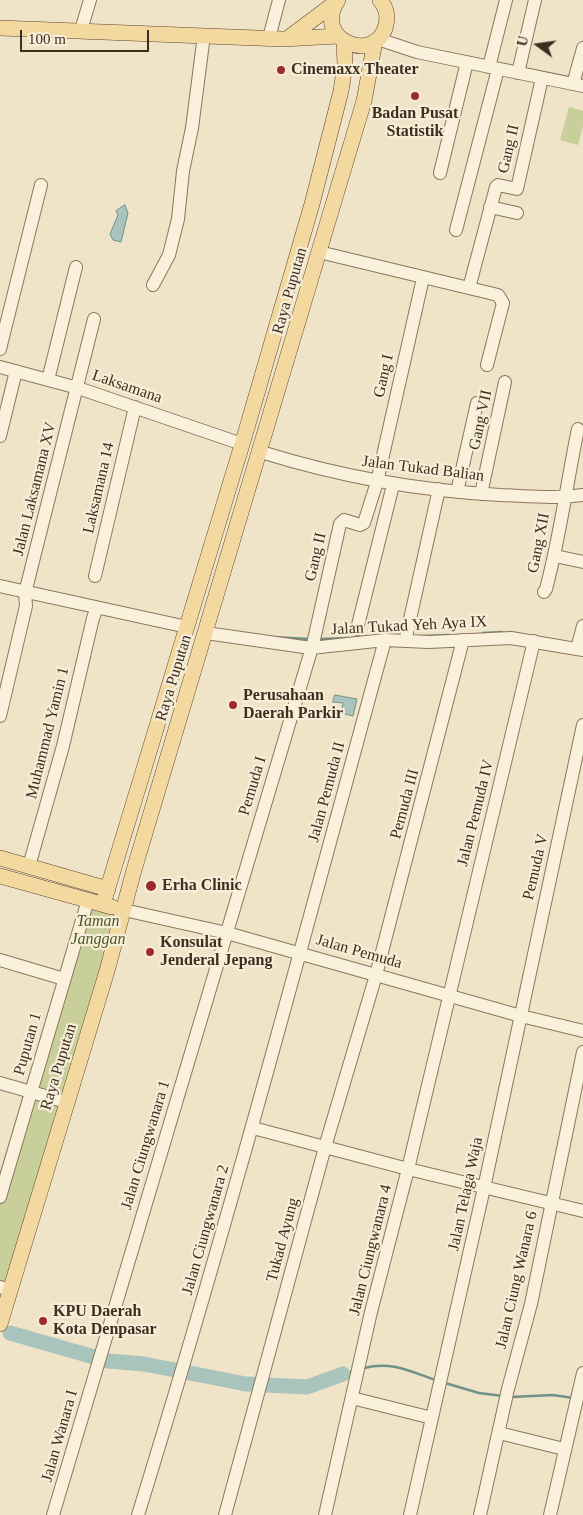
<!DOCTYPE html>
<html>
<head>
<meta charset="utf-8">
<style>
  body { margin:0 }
  #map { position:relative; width:583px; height:1515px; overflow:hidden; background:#f0e4c8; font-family:"Times New Roman",serif }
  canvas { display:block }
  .north { position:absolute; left:513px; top:20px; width:50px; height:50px; -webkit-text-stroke:4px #f7eed8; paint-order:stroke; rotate:284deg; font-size:14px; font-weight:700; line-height:20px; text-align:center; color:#3d2e20 }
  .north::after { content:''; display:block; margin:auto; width:18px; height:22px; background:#3d2e20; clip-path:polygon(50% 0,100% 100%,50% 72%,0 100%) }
  .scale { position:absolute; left:20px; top:30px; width:129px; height:22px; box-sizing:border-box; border:2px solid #3d2e20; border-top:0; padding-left:6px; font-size:15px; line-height:18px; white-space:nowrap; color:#3d2e20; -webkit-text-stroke:4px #f7eed8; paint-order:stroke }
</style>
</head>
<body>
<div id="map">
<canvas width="583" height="1515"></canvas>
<div class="north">U</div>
<div class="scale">100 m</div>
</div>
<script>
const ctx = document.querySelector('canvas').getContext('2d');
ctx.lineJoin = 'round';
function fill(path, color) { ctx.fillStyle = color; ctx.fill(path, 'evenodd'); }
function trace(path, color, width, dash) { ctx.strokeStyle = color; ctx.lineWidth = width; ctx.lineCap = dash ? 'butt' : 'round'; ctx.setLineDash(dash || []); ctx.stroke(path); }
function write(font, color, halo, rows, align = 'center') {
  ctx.font = font + ' "Times New Roman",serif'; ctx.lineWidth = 4.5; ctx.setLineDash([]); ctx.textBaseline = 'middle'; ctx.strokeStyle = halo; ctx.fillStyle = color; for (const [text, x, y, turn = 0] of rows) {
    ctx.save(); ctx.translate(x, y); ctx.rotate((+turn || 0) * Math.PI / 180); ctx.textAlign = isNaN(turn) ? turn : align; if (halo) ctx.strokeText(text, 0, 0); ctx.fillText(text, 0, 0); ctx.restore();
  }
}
fill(new Path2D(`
  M 569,107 L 583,111 L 583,126 L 578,145 L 560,140 Z
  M 89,902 L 121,912 L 8,1289 L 0,1286 L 0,1199 Z`), '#c9cf9b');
const water = new Path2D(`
  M 125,205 L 128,213 L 121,242 L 113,240 L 110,234 L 118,215 L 116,211 Z
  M 335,695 L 357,699 L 353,716 L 341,713 L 343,703 L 333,702 Z`);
fill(water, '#a9c4bc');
trace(water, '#6f938a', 1);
trace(new Path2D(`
  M 483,633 L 502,632
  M 423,636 L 448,635
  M 274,637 L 309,639
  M 319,639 L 349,638
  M 364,1368 C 391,1361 410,1371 435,1380
  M 343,1374 L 354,1371
  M 445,1383 L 479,1393 L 503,1396
  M 511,1397 L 553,1395 L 573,1398`), '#6f938a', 2.5);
trace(new Path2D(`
  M 10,1333 L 108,1361 L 144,1364 L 246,1384 L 307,1387 L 343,1374`), '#a9c4bc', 15);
const minor = new Path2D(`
  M 81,30 L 90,0
  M 269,38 L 279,0
  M 378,39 L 417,52 L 583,86
  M 489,67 L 506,0
  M 518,73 L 535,0
  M 573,84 L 583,48
  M 440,173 L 467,62
  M 490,207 L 517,213
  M 456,230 L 498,69
  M 319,252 L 498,295 L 503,303 L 487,365
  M 153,285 L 169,255 L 178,219 L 183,171 L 192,128 L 204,35
  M 469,288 L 496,187 L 498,185 L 517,189 L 542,78
  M 0,349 L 41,185
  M 0,367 L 78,388 L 242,444
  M 48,380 L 76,267
  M 0,436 L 16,371
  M 261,452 C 342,477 415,490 500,495 C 528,496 555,499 583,495
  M 457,492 L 477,403
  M 481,494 L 505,382
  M 555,556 L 583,562
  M 95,576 L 135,407
  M 0,586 L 187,627
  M 544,592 L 546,589 C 560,537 567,482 578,429
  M 357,629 L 393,485
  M 206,633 L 311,648 L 385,640 L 429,642 L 511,638 L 583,650
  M 406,637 L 439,489
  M 577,649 L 583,626
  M 0,716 L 26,606 L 25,593 L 94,319
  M 29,866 L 63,746 L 93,618 L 97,608
  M 124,910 L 227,933 L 521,1016 L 583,1031
  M 0,960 L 64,979
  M 0,1083 L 66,1102
  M 253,1128 L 408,1169 L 583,1211
  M 0,1197 L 88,900
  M 0,1287 L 10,1290
  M 352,1398 L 432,1418
  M 499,1433 L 564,1449
  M 53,1515 L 313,644 L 340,524 L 344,520 L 360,525 L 364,523 L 377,482 L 423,278
  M 138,1515 C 228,1225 305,933 385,640
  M 225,1515 L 325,1147 L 376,975 L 463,640
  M 325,1515 L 371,1312 L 408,1169 L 534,641
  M 410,1515 L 484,1188 L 583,725
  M 480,1515 L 508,1389 L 531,1304 L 583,1052
  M 550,1515 L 583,1373`);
const major = new Path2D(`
  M 338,0 C 311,40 376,66 386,25 C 388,16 386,7 380,0
  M 0,28 L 283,39 L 338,36
  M 287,39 L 336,2
  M 0,858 L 108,889
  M 0,876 L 112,907
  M 103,904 L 244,438 L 312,204 L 341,91 L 345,65 L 344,42
  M 0,1324 L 107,971 L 134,870 L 364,101 L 375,41`);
trace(minor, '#8d765c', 14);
trace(major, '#5b4430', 16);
trace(minor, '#faf1dc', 12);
trace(major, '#f3d9a0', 15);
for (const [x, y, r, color] of [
  [281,70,5,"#9e2a2b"],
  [415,96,5,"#9e2a2b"],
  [233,705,5,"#9e2a2b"],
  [151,886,6,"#9e2a2b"],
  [150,952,5,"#9e2a2b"],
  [43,1321,5,"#9e2a2b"]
]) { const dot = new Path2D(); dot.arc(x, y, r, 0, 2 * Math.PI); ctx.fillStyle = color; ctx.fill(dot); trace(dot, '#f7eed8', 2); }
write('bold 16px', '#3d2e20', '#f7eed8', [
  ["Cinemaxx Theater",291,70],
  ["Badan Pusat",415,114,"center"],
  ["Statistik",415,132,"center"],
  ["Perusahaan",243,696],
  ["Daerah Parkir",243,714],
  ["Erha Clinic",162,886],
  ["Konsulat",160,943],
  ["Jenderal Jepang",160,961],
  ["KPU Daerah",53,1312],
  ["Kota Denpasar",53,1330]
], 'left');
write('16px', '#3d2e20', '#f7eed8', [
  ["Gang II",509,149,-77],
  ["Raya Puputan",290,291,-74],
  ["Gang I",384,376,-77],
  ["Laksamana",127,387,19],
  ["Gang VII",481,420,-78],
  ["Jalan Tukad Balian",423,469,7],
  ["Laksamana 14",99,488,-77],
  ["Jalan Laksamana XV",35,489,-76],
  ["Gang XII",539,543,-79],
  ["Gang II",316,557,-77],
  ["Jalan Tukad Yeh Aya IX",409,626,-3],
  ["Raya Puputan",174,678,-73],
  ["Muhammad Yamin 1",48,733,-76],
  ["Pemuda I",253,786,-73],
  ["Jalan Pemuda II",327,792,-75],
  ["Pemuda III",405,804,-75],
  ["Jalan Pemuda IV",476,813,-76],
  ["Pemuda V",536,867,-77],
  ["Jalan Pemuda",359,952,16],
  ["Puputan 1",28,1044,-74],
  ["Raya Puputan",59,1067,-73],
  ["Jalan Ciungwanara 1",146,1145,-73],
  ["Jalan Telaga Waja",466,1194,-78],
  ["Jalan Ciungwanara 2",206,1230,-74],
  ["Tukad Ayung",283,1240,-75],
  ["Jalan Ciungwanara 4",371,1250,-76],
  ["Jalan Ciung Wanara 6",517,1280,-77],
  ["Jalan Wanara I",60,1436,-74]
]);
write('italic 16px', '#4d5a26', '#f7eed8', [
  ["Taman",98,922],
  ["Janggan",98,940]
]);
</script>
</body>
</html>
